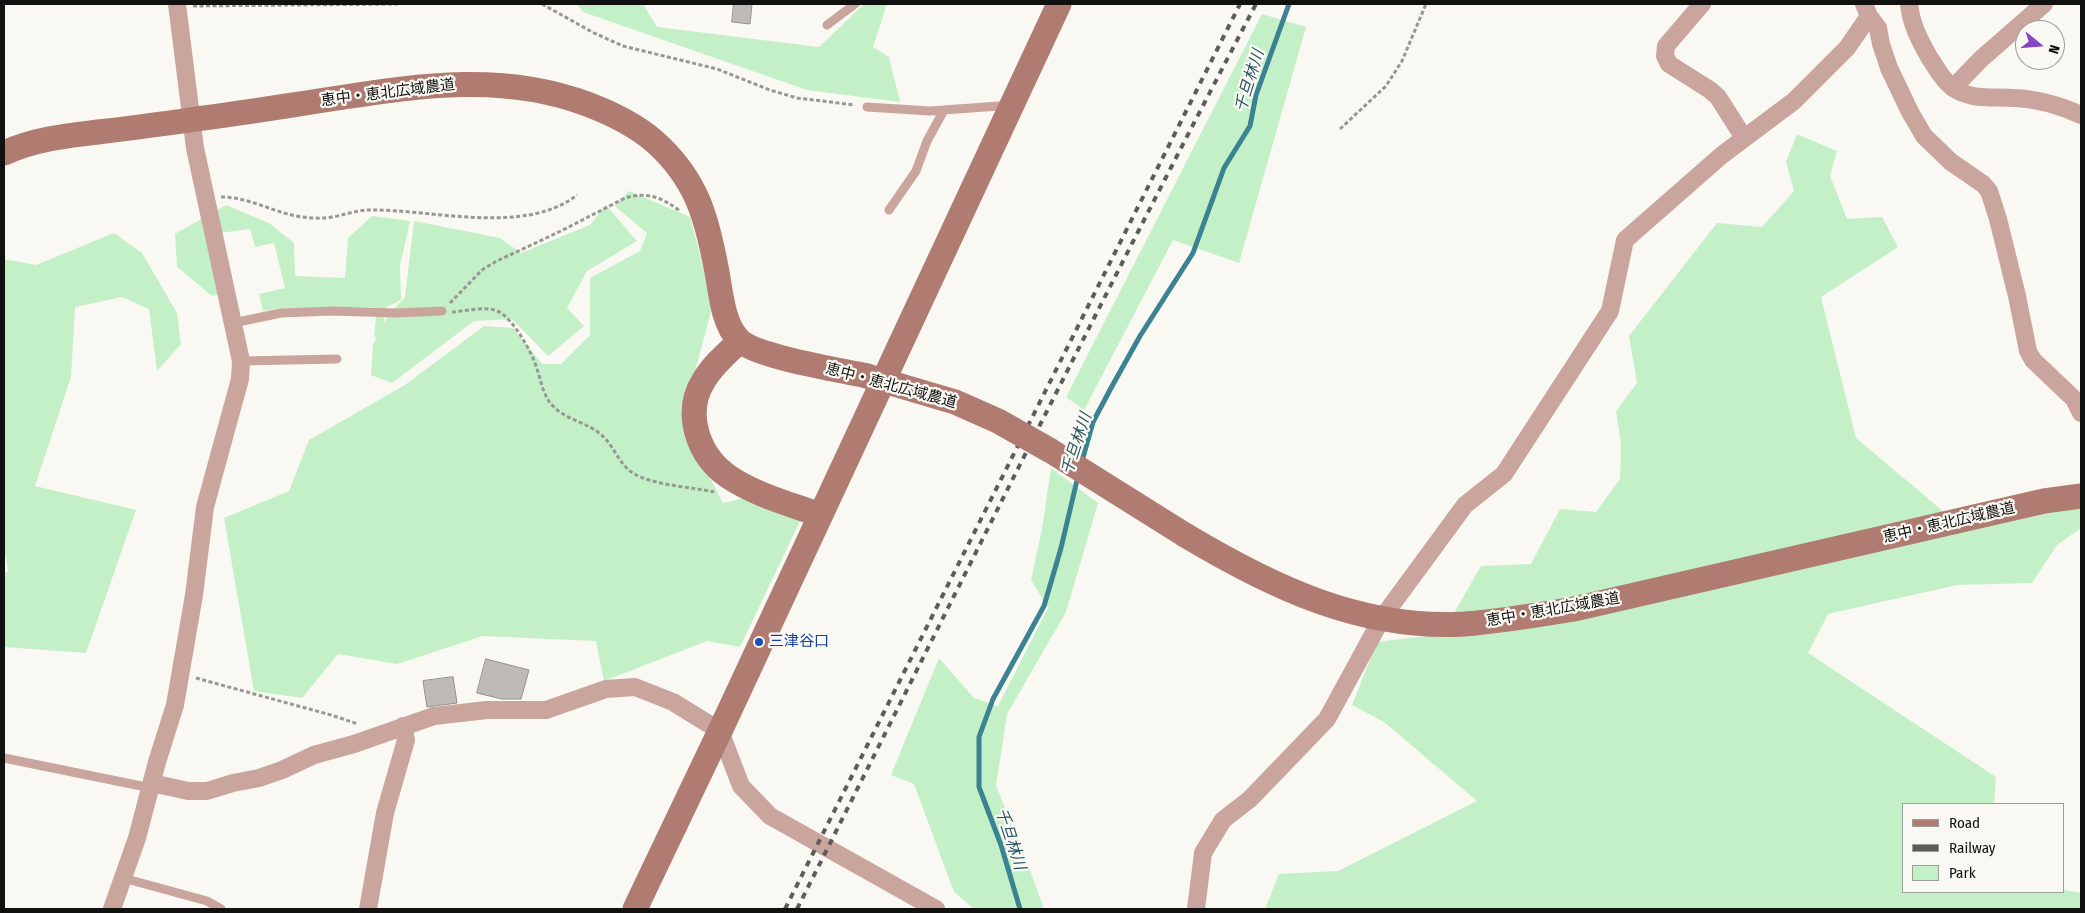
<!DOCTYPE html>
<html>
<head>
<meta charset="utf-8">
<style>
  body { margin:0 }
  #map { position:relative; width:2085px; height:913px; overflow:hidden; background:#f9f8f3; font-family:"Fira Sans Condensed",sans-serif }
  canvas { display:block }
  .frame { position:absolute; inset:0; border:5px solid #11110f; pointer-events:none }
  .legend { position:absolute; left:1902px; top:803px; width:162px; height:90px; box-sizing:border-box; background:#f9f8f3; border:1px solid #9c9c98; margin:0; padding:6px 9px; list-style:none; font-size:15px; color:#11110f }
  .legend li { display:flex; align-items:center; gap:10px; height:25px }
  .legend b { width:25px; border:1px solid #9c9c98 }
  .north { position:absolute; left:2015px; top:20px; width:50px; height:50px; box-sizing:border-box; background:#f9f8f3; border:1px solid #9c9c98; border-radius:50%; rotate:107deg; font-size:14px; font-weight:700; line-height:20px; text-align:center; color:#11110f }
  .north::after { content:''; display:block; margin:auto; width:18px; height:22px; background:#8148bf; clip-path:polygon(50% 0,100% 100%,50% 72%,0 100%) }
</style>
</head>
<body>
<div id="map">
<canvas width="2085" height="913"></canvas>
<div class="frame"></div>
<ul class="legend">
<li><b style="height:6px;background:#b07c71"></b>Road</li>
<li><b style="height:6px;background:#5c5c59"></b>Railway</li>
<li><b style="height:14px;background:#c4f0c8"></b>Park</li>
</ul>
<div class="north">N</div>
</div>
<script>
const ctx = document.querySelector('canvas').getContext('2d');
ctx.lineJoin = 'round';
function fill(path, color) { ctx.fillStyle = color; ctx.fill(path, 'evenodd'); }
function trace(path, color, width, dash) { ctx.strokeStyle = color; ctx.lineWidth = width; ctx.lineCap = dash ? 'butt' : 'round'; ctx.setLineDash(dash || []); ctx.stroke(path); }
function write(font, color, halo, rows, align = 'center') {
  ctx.font = font + ' "Fira Sans Condensed","Noto Sans JP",sans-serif'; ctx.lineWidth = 4.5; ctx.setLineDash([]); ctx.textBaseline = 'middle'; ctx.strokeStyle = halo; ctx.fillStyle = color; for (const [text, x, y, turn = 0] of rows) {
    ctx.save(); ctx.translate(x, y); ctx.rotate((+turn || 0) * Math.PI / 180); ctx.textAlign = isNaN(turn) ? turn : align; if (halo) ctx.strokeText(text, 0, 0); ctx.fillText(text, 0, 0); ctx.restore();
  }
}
fill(new Path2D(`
  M 577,4 L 643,4 L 657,27 L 819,47 L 864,4 L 887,4 L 873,47 L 889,57 L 900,102 L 807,90 L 583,12 Z
  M 1262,14 L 1306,27 L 1239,263 L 1173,240 L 1084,410 L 1066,397 Z
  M 1797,134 L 1837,151 L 1830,176 L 1847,219 L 1882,217 L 1898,247 L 1821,297 L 1856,438 L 1963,528 L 2050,506 L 2081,507 L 2081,528 L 2057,545 L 2032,583 L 1957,585 L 1828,614 L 1808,653 L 1996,777 L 1994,804 L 1904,804 L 1904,892 L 2064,892 L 2064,890 L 2081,893 L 2081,909 L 1265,909 L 1279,874 L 1338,871 L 1477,801 L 1384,722 L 1352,705 L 1377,642 L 1442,634 L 1481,566 L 1531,564 L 1560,509 L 1596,512 L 1620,479 L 1621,444 L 1616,411 L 1637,383 L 1629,336 L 1717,223 L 1762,227 L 1794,191 L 1786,162 Z
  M 629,191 L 690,217 L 713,304 L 688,398 L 687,443 L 710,478 L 723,503 L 749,497 L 800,521 L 740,647 L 707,641 L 604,681 L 596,641 L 483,636 L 397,664 L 338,654 L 302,698 L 254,691 L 224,518 L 289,491 L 309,440 L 405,385 L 484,326 L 513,328 L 542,364 L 561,364 L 590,335 L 590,278 L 640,251 L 647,233 L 615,206 Z
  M 226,205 L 269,223 L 294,243 L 295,276 L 345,278 L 348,238 L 372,216 L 410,221 L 400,266 L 401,300 L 385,308 L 384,324 L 389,314 L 405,297 L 414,221 L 500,238 L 521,253 L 590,225 L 606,205 L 637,241 L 587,271 L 567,308 L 584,326 L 548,356 L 512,319 L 474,321 L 392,383 L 371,375 L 373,345 L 377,336 L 374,337 L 377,307 L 283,308 L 263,311 L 259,294 L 285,288 L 274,243 L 255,247 L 250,229 L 212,234 L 225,293 L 212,296 L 177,267 L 175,234 Z
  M 114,233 L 142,253 L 177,313 L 181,344 L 157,371 L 149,309 L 122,297 L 75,307 L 71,377 L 35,486 L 136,510 L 86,653 L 4,647 L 4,574 L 8,571 L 4,546 L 4,259 L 36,265 Z
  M 1051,468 L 1098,503 L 1066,612 L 1007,714 L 996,786 L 1022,848 L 1044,909 L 974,909 L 954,892 L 914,784 L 891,775 L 939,658 L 974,698 L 998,706 L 1048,608 L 1031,580 L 1042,529 Z`), '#c4f0c8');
trace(new Path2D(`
  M 1082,461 L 1093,422 L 1111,388 L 1140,336 L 1193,253 L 1224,168 L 1250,126 L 1256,95 L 1289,4
  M 1020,909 L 1001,845 L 979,787 L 979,737 L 993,699 L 1044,606 L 1061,548 L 1078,476`), '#3c8392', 5);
const building = new Path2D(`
  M 734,4 L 752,4 L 750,24 L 732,22 Z
  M 486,659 L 529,670 L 521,699 L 502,699 L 477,693 Z
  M 453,677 L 457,703 L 427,707 L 423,681 Z`);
fill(building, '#bebab7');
trace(building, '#94908d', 1);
trace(new Path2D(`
  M 542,4 L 594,33 L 623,46 L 717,69 L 770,90 L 797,98 L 855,105
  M 193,6 L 398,4
  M 1340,129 L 1386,86 L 1402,61 L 1426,4
  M 221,197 C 250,197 274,213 302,217 C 312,218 322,219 332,217 C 345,215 356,210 370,210 C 431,209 525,236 577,195
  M 450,303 L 482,270 L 495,262 L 563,230 L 625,198 C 647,191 663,198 680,211
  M 452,312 C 466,311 485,306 497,311 C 512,316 533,354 537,369 C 541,381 543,394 551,404 C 565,420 584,421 599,433 C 614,444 618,464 633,473 C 651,485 692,487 714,492
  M 196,678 L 331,715 L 358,724`), '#979793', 3, [4, 2.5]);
trace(new Path2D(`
  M 827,25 L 855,4
  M 867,107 L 930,111 L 999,106 L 1008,110
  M 889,210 L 916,171 L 927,141 L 944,110
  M 233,323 L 281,313 L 332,311 L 397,313 L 442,311
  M 241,361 L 337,359
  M 4,758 L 151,788
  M 123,878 L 207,901 L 221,909`), '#c9a59d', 9);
trace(new Path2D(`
  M 1702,4 L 1666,46 L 1665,56 L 1669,64 L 1710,90 L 1718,97 L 1744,138
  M 1864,4 L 1869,16 L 1878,28 L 1881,44 L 1889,68 L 1910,112 L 1924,136 L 1951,162 L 1983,184 L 1989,191 L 1998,219 L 2017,296 L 2028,351 L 2033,360 L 2074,399 L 2081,413
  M 1909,4 C 1911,24 1919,39 1929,57 C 1936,67 1942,80 1952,87 C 1970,101 1994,96 2015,98 C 2038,99 2061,106 2081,115
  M 1953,88 L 1981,59 L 2044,4
  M 152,783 L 188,791 L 207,791 L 233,783 L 259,778 L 282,770 L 314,755 L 354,744 L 434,716 L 487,710 L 546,710 L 606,689 L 635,687 L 673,702 L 720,731 L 741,786 L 770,816 L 936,909
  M 112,909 L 137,838 L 157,762 L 175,705 L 194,595 L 205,507 L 240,379 L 241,361 L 195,148 L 177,4
  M 368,909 L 385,813 L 406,740 L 403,726
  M 1196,909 L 1203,853 L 1223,820 L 1250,799 L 1327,719 L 1382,618 L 1465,505 L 1504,474 L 1610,311 L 1625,240 L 1722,155 L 1794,101 L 1847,48 L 1869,16`), '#c9a59d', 18);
trace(new Path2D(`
  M 4,153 C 35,139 65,136 98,132 C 131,128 163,124 196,119 C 243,113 291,105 338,98 C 422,85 505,73 587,104 C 611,113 634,124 654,141 C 697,179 707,218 717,272 C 721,294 723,324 739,340 C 756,357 840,370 867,376
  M 740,341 C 727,353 713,365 704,380 C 683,413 698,456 729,477 C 756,495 790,504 820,515
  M 1185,535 C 1272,587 1361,630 1465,624 C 1502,621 1538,615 1574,609 L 2044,501 L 2081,496
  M 635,909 L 720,731 L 1059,4`), '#b07c71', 25);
trace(new Path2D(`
  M 785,909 L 1240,4
  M 797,909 C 949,607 1099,303 1256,4`), '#5c5c59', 4, [6, 6]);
trace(new Path2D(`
  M 867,376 L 955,402 L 998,421 L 1051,451 L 1185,535`), '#b07c71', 25);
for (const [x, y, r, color] of [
  [759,642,5,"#1a4fb4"]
]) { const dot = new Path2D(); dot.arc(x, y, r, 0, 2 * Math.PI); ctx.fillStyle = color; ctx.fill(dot); trace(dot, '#f9f8f3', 2); }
write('15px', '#11110f', '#f9f8f3', [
  ["恵中・恵北広域農道",388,93,-7],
  ["恵中・恵北広域農道",891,386,15],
  ["恵中・恵北広域農道",1949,523,-13],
  ["恵中・恵北広域農道",1553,610,-10]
]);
write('15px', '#164399', '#f9f8f3', [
  ["三津谷口",769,642]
], 'left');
write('italic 16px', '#2a5660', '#f9f8f3', [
  ["千旦林川",1250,81,-73],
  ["千旦林川",1077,444,-72],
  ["千旦林川",1010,839,72]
]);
</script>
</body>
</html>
